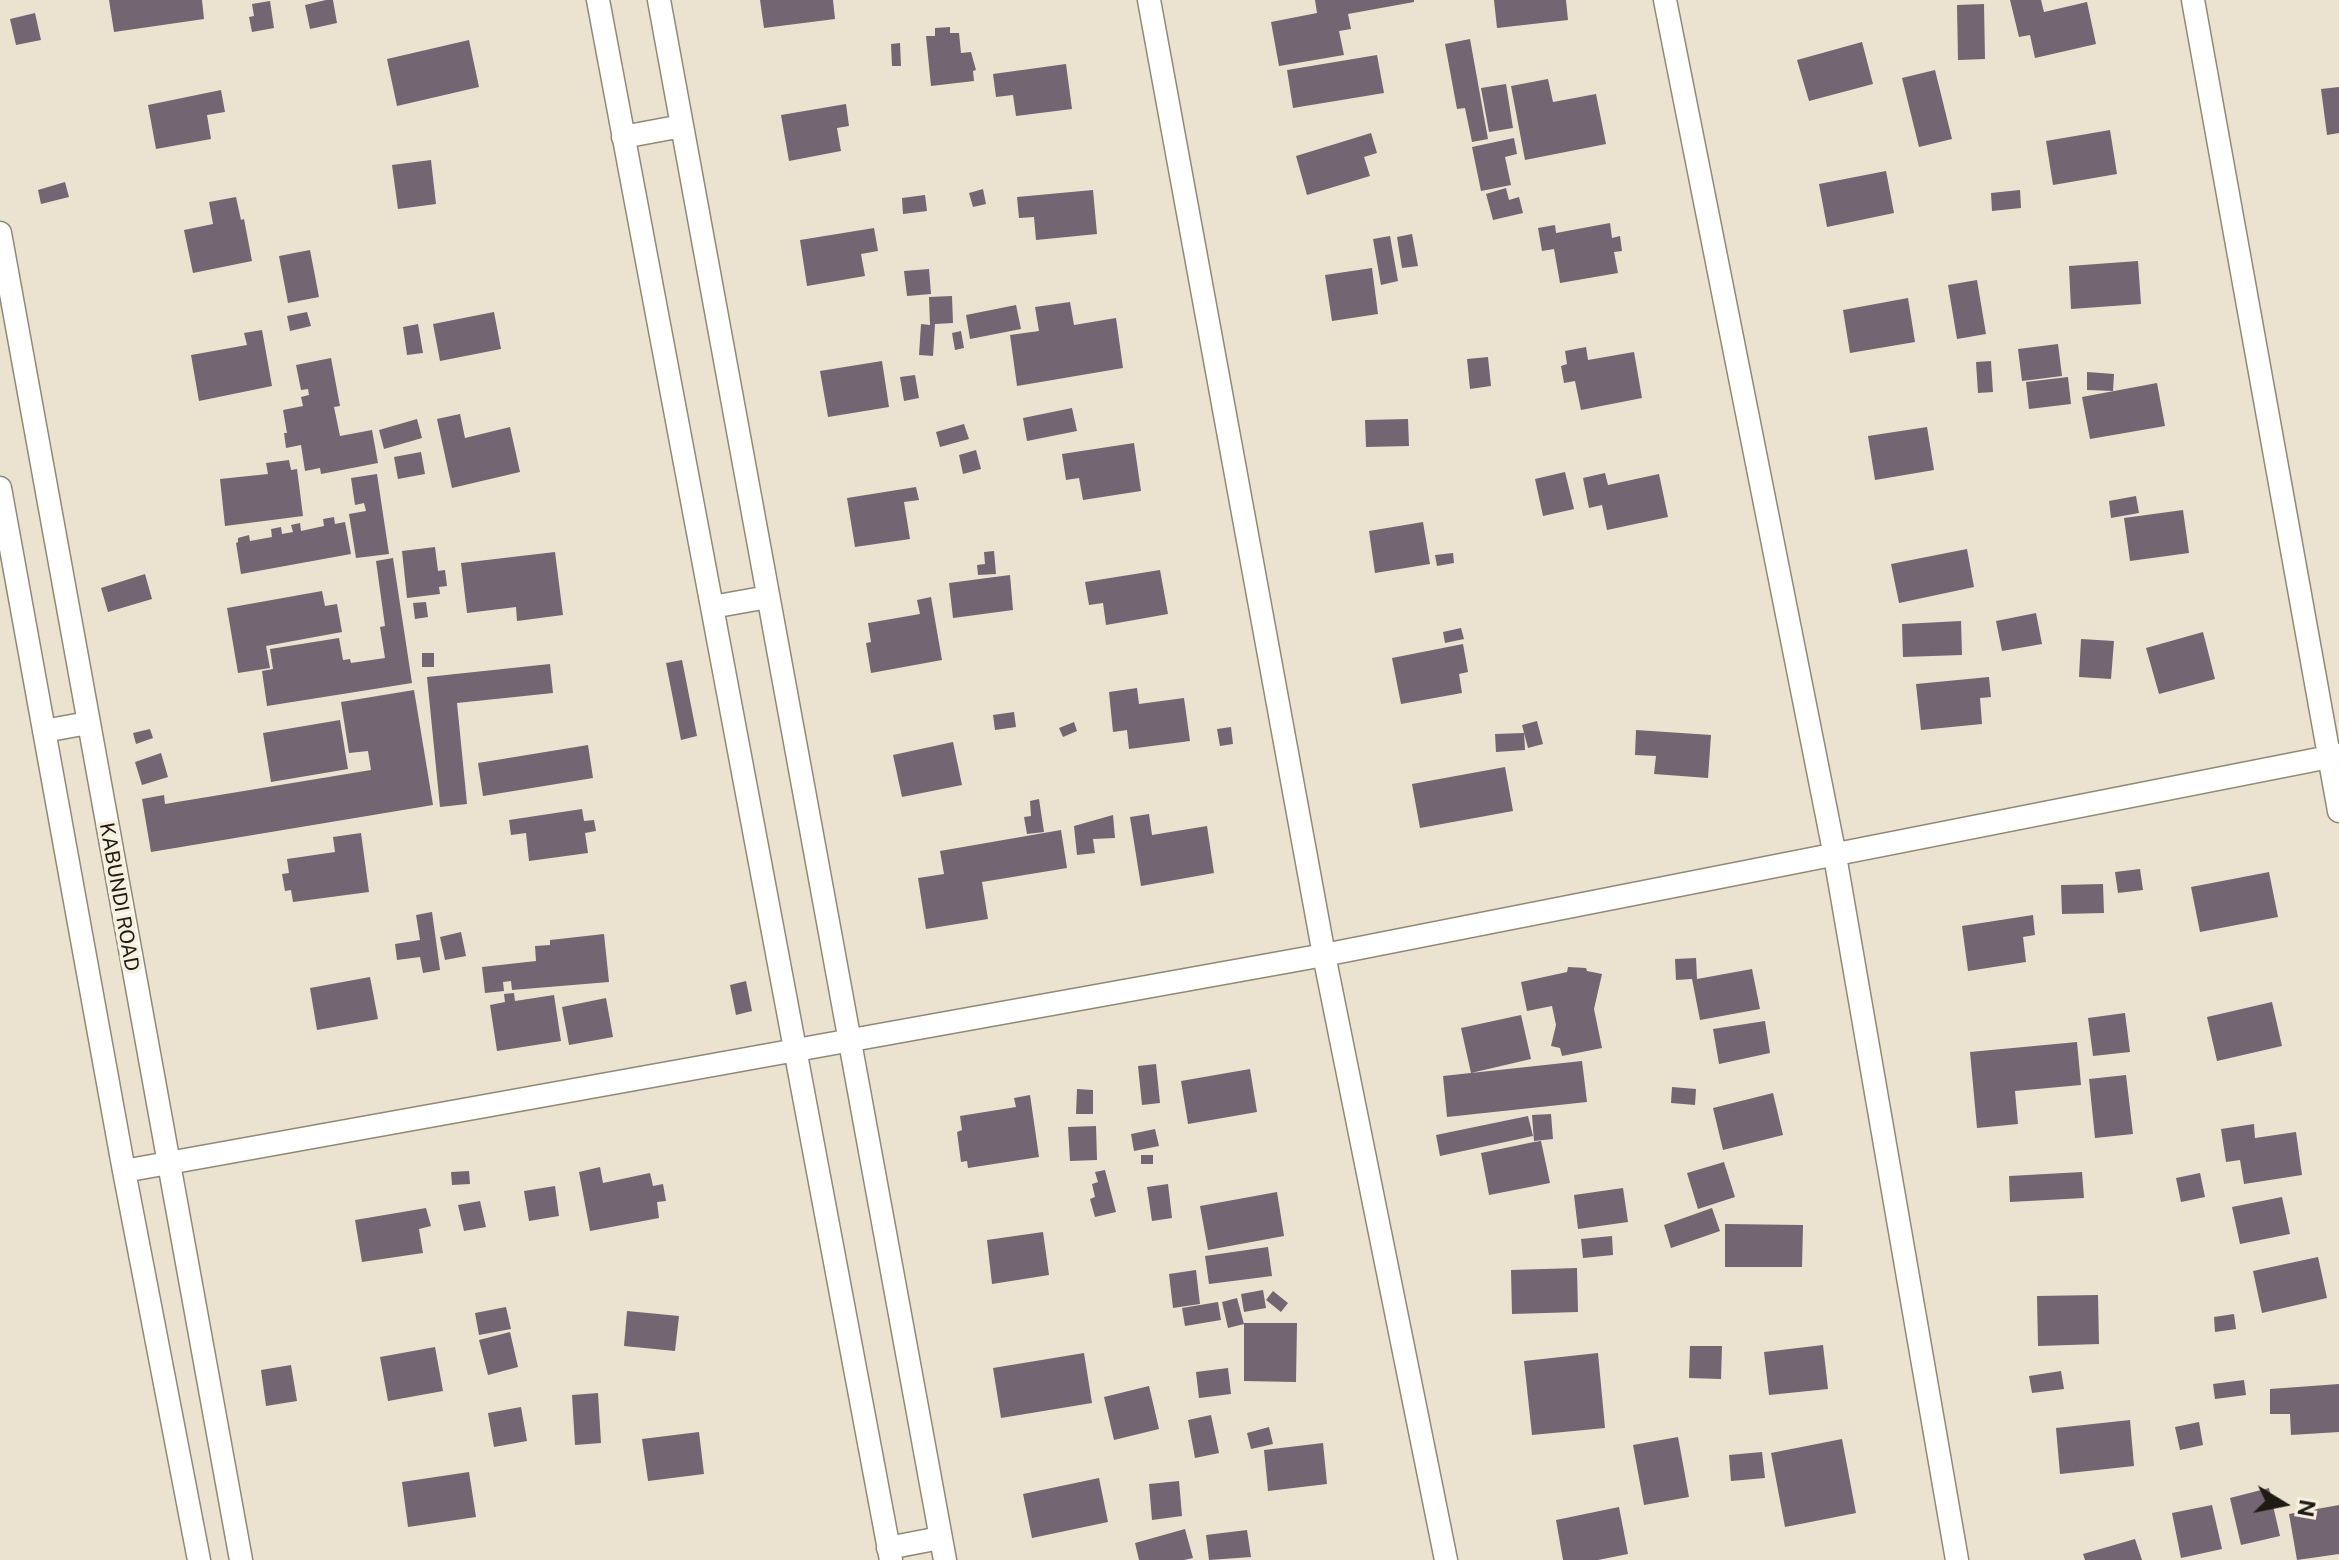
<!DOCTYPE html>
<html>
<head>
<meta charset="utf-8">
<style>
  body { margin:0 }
  #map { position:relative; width:2339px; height:1560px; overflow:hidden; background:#ebe3d0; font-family:"Public Sans",sans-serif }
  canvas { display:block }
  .north { position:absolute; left:2243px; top:1464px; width:80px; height:80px; -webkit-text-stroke:6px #f8f0de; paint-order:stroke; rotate:100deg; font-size:22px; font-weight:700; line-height:32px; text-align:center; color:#1e1b14 }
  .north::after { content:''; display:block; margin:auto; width:28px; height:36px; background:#1e1b14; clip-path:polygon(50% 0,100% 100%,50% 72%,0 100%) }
</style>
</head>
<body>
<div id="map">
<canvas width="2339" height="1560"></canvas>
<div class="north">N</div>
</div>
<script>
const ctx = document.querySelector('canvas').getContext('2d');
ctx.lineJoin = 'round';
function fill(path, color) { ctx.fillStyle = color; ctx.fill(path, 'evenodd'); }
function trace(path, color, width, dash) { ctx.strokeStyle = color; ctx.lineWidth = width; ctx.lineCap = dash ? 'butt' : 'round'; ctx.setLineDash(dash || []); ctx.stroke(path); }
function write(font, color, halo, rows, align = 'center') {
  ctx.font = font + ' "Public Sans",sans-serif'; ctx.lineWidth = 7; ctx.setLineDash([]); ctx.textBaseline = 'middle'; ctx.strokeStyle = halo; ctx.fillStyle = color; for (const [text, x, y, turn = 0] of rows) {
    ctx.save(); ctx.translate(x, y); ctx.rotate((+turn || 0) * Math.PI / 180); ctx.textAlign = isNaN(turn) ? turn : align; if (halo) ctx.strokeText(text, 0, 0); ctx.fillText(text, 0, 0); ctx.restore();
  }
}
fill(new Path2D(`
  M 109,0 L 202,0 L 204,19 L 114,32 Z
  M 326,0 L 333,0 L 337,23 L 310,29 L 305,5 Z
  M 760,0 L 833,0 L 835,19 L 764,28 Z
  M 1315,0 L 1414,0 L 1414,2 L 1348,14 L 1351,29 L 1339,31 L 1344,55 L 1279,66 L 1271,22 L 1317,13 Z
  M 1494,0 L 1566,0 L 1568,20 L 1497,28 Z
  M 2010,0 L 2041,0 L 2044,12 L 2087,2 L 2096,44 L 2035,58 L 2030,35 L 2019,37 Z
  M 270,1 L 274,28 L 252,32 L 249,17 L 254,16 L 252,4 Z
  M 1984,4 L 1985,59 L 1958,60 L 1957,5 Z
  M 35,13 L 41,40 L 16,45 L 10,19 Z
  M 950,27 L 950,33 L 959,33 L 961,53 L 971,52 L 976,70 L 973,71 L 974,81 L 931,86 L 926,36 L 935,36 L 935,28 Z
  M 1470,39 L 1488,139 L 1472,142 L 1465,108 L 1457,109 L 1445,44 Z
  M 469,40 L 479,87 L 397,106 L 387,59 Z
  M 1862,42 L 1873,84 L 1809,101 L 1797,60 Z
  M 900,43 L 901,66 L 892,66 L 891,44 Z
  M 1377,55 L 1384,93 L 1293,108 L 1287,70 Z
  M 1066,64 L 1072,109 L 1016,116 L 1013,95 L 996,97 L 993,74 Z
  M 1935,70 L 1952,139 L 1919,147 L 1902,78 Z
  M 1548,79 L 1553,102 L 1596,94 L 1606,144 L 1525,160 L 1511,86 Z
  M 1506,84 L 1513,128 L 1489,132 L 1481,88 Z
  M 2339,87 L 2339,133 L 2327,135 L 2321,89 Z
  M 221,90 L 225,112 L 207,115 L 211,139 L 156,149 L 148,105 Z
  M 846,104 L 849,126 L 837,128 L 841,151 L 789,161 L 781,115 Z
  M 2110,130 L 2117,174 L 2053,185 L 2046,141 Z
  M 1371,133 L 1377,153 L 1364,157 L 1370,176 L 1307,195 L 1296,156 Z
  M 1514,138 L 1517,154 L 1505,157 L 1511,185 L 1481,191 L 1472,147 Z
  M 431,160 L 436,204 L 398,209 L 392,165 Z
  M 1886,171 L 1894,213 L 1827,227 L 1819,184 Z
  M 65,182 L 69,197 L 41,204 L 38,190 Z
  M 1506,188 L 1509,200 L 1519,197 L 1523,213 L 1493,220 L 1486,194 Z
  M 983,189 L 986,204 L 973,207 L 969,193 Z
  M 1093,190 L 1097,234 L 1036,240 L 1034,217 L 1019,218 L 1017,197 Z
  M 2020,190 L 2021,208 L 1992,211 L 1991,193 Z
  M 925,195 L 927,211 L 903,214 L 902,198 Z
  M 236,197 L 241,220 L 244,219 L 252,261 L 193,273 L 184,230 L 213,224 L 209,202 Z
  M 1610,223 L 1612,238 L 1620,236 L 1622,251 L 1614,252 L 1618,273 L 1560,283 L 1554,249 L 1542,251 L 1538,228 L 1555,225 L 1556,233 Z
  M 874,228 L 878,251 L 861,254 L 865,276 L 807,286 L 800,240 Z
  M 1412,234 L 1418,266 L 1402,268 L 1397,237 Z
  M 1390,236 L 1398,281 L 1381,285 L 1373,239 Z
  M 310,250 L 319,297 L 288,303 L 279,256 Z
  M 2138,261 L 2141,304 L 2071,309 L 2069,266 Z
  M 1372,268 L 1378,314 L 1332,321 L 1325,275 Z
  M 929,269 L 931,294 L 907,296 L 904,271 Z
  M 1977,280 L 1986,334 L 1957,339 L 1948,285 Z
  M 952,296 L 953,323 L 935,324 L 933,356 L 919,355 L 921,324 L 930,325 L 929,297 Z
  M 1908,298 L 1915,342 L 1850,353 L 1843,310 Z
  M 1070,302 L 1074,325 L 1116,318 L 1123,368 L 1017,386 L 1010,335 L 1039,331 L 1035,307 Z
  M 1016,305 L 1021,329 L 970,339 L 966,315 Z
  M 307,312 L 311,326 L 290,331 L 287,316 Z
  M 494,312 L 501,349 L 440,361 L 433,324 Z
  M 418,324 L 423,353 L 407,355 L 403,327 Z
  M 262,330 L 272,386 L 199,401 L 191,355 L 247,345 L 244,333 Z
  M 961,331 L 964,348 L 955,350 L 952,333 Z
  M 2058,344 L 2062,376 L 2022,381 L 2018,349 Z
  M 1586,347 L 1588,360 L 1634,352 L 1642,398 L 1581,410 L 1575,381 L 1564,383 L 1561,366 L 1567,364 L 1565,351 Z
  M 1488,357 L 1491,386 L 1470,389 L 1467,359 Z
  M 331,358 L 340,406 L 334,407 L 340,436 L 372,430 L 378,463 L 321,474 L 320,468 L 305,471 L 301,445 L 286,448 L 284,433 L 287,433 L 283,410 L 303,406 L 301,397 L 309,395 L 308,389 L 301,390 L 296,365 Z
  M 882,361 L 889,407 L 828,417 L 820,371 Z
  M 1991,361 L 1993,392 L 1978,393 L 1976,362 Z
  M 2087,372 L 2114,374 L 2113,391 L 2087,390 Z
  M 915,375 L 919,398 L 904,401 L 900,377 Z
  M 2068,377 L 2071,404 L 2029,409 L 2026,382 Z
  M 2157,383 L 2165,426 L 2090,439 L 2082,397 Z
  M 1072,408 L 1077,431 L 1027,441 L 1023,418 Z
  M 460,414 L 465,438 L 510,427 L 520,472 L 452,488 L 437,419 Z
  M 417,419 L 422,438 L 384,449 L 379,430 Z
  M 1408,419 L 1409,446 L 1366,447 L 1365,420 Z
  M 964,424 L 969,439 L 940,447 L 936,432 Z
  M 1927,427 L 1934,470 L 1875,480 L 1868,436 Z
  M 1134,443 L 1141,491 L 1083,500 L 1079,478 L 1066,480 L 1062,454 Z
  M 976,450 L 981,469 L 963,474 L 959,455 Z
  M 421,452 L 425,474 L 398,479 L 394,457 Z
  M 289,460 L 291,470 L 297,469 L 303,516 L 225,526 L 220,479 L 268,474 L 266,463 Z
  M 1565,472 L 1574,509 L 1543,516 L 1535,479 Z
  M 1605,473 L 1608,485 L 1659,474 L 1668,517 L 1607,530 L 1602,505 L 1589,508 L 1583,478 Z
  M 377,474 L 389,554 L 356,558 L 349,514 L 366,511 L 364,503 L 355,505 L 351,478 Z
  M 916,487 L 919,500 L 904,502 L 910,539 L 855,547 L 847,498 Z
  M 2136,496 L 2139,513 L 2111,518 L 2109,501 Z
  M 2183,510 L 2189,553 L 2130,561 L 2124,518 Z
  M 334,517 L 335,524 L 345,522 L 351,554 L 241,574 L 236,543 L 238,542 L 238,538 L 249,535 L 250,541 L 272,537 L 271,529 L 281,527 L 282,534 L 293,532 L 291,525 L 300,523 L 301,531 L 324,526 L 323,519 Z
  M 1423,522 L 1430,564 L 1375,573 L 1369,531 Z
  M 435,547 L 438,571 L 445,570 L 447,586 L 439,587 L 440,594 L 407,598 L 402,551 Z
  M 1967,549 L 1974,587 L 1899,603 L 1891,564 Z
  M 994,551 L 996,574 L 978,575 L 977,565 L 985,564 L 984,552 Z
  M 555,552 L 563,615 L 517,621 L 516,607 L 467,613 L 461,563 Z
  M 1453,553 L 1454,563 L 1437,566 L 1435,555 Z
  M 393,558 L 412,683 L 267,706 L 262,671 L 273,669 L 270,649 L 339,638 L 343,660 L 350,659 L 351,663 L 385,658 L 380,627 L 385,626 L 376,561 Z
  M 1160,570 L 1168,614 L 1106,625 L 1103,603 L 1089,605 L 1085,582 Z
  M 145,574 L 152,599 L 108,612 L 101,588 Z
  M 1010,575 L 1013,610 L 953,618 L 949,583 Z
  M 322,591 L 325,606 L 337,604 L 342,632 L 266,646 L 270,668 L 238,673 L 227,608 Z
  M 931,597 L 942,660 L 871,673 L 866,643 L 871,642 L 868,623 L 920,614 L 917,600 Z
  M 426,602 L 428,617 L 415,619 L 413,603 Z
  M 2036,613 L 2042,644 L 2002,651 L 1996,621 Z
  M 1961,621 L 1962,655 L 1903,657 L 1902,624 Z
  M 1461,628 L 1464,639 L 1445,643 L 1443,632 Z
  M 2203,632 L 2215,679 L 2159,694 L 2146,648 Z
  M 2081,639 L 2114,641 L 2111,679 L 2079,677 Z
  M 1463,644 L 1468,672 L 1459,674 L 1462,693 L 1401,704 L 1392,658 Z
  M 422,653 L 434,653 L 434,667 L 422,667 Z
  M 682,660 L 697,736 L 681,740 L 666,663 Z
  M 550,664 L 553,693 L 457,703 L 467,804 L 440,807 L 427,677 Z
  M 1989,677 L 1991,697 L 1980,698 L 1982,724 L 1921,730 L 1916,684 Z
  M 1137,688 L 1139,704 L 1184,698 L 1190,741 L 1129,749 L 1127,730 L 1113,732 L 1109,692 Z
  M 414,690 L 433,805 L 151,852 L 142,799 L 164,795 L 165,804 L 371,770 L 368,751 L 349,753 L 341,702 Z
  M 1014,712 L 1016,727 L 995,730 L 993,715 Z
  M 340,720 L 348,769 L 271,782 L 263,733 Z
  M 1537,721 L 1543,744 L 1528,748 L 1524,733 L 1525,750 L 1496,752 L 1495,734 L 1524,733 L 1522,725 Z
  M 1074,722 L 1077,731 L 1063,737 L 1059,728 Z
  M 1231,727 L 1233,744 L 1220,746 L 1217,729 Z
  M 150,729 L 153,738 L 136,744 L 133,733 Z
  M 1636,730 L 1711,735 L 1708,778 L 1654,774 L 1656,756 L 1635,755 Z
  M 953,742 L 962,785 L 902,797 L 893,755 Z
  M 588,745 L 593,778 L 483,796 L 478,763 Z
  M 161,753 L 168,777 L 142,785 L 135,762 Z
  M 1505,767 L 1513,811 L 1420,828 L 1412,784 Z
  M 1039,799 L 1044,832 L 1027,834 L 1024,817 L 1031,816 L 1030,801 Z
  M 582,809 L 584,821 L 594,820 L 596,831 L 585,833 L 588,853 L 529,861 L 526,833 L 511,835 L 509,820 Z
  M 1149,814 L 1152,835 L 1207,826 L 1214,873 L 1141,886 L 1130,817 Z
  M 1113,815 L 1115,838 L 1093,839 L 1095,853 L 1077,855 L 1074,826 Z
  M 1061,830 L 1067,868 L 982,882 L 988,919 L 926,929 L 918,878 L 944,874 L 940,851 Z
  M 361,833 L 369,892 L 293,902 L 291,890 L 285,891 L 282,874 L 289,873 L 287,859 L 335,852 L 333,837 Z
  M 2140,869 L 2143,890 L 2118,893 L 2115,872 Z
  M 2269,872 L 2278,917 L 2200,932 L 2191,887 Z
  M 2103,884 L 2104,913 L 2062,914 L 2061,885 Z
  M 432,912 L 440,970 L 423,973 L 420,957 L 397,960 L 395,944 L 420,940 L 416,915 Z
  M 2033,915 L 2035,935 L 2023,937 L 2026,962 L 1968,971 L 1962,926 Z
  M 461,932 L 466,956 L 445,960 L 440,937 Z
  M 604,934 L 609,982 L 512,990 L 511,981 L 503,982 L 504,991 L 485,993 L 482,967 L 536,961 L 535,946 L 550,945 L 550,940 Z
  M 1696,958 L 1697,979 L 1752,969 L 1760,1009 L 1700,1020 L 1692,979 L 1676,980 L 1675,959 Z
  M 1568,967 L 1586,968 L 1587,971 L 1602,974 L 1594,1009 L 1602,1048 L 1562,1056 L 1560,1048 L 1551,1046 L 1556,1025 L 1552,1006 L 1527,1011 L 1521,982 L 1567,972 Z
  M 370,977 L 378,1019 L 317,1030 L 310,988 Z
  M 746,981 L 752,1011 L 736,1015 L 730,985 Z
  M 514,993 L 515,1001 L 554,995 L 561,1041 L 497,1051 L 490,1005 L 505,1002 L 504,994 Z
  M 606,998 L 613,1037 L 569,1045 L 562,1007 Z
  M 2272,1002 L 2282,1046 L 2217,1061 L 2207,1017 Z
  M 2125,1013 L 2130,1052 L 2093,1056 L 2088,1018 Z
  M 1521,1015 L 1531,1059 L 1471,1073 L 1461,1028 Z
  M 1765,1021 L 1770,1053 L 1719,1064 L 1713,1029 Z
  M 2077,1042 L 2081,1085 L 2015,1091 L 2018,1124 L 1977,1128 L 1970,1052 Z
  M 1582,1061 L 1587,1102 L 1447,1117 L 1443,1076 Z
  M 1156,1064 L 1160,1103 L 1142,1105 L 1138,1066 Z
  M 1250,1069 L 1257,1112 L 1188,1124 L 1181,1081 Z
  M 2126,1075 L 2133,1134 L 2095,1138 L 2089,1079 Z
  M 1672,1087 L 1696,1089 L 1695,1105 L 1671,1103 Z
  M 1077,1089 L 1093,1090 L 1093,1114 L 1076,1114 Z
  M 1773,1093 L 1783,1135 L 1723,1150 L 1713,1108 Z
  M 1030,1095 L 1039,1157 L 968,1168 L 967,1161 L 961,1162 L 957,1132 L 962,1130 L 960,1116 L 1016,1107 L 1014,1098 Z
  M 1551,1114 L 1553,1139 L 1534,1141 L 1532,1115 Z
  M 1528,1116 L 1533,1136 L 1440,1156 L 1436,1135 Z
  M 2254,1124 L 2255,1138 L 2296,1132 L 2302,1175 L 2244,1184 L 2240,1160 L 2226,1162 L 2221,1129 Z
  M 1096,1126 L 1097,1160 L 1070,1161 L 1068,1127 Z
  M 1155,1129 L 1159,1146 L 1134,1151 L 1131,1134 Z
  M 1541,1141 L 1550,1183 L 1489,1195 L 1481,1153 L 1534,1142 L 1535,1145 L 1534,1142 Z
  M 1141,1155 L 1153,1155 L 1153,1164 L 1141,1164 Z
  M 1724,1162 L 1735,1197 L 1698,1209 L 1687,1173 Z
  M 600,1167 L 603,1183 L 650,1173 L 653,1186 L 663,1184 L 666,1201 L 657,1202 L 659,1218 L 590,1231 L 579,1172 Z
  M 1105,1170 L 1116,1212 L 1095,1217 L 1090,1199 L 1095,1197 L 1092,1184 L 1098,1182 L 1095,1172 Z
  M 469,1171 L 470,1184 L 452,1185 L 451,1172 Z
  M 2082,1172 L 2084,1198 L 2010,1202 L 2009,1176 Z
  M 2200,1173 L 2205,1197 L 2181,1202 L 2176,1178 Z
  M 1168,1184 L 1172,1218 L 1152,1221 L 1147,1187 Z
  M 555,1186 L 559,1216 L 529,1221 L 524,1191 Z
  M 1623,1188 L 1628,1222 L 1578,1229 L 1574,1195 Z
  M 1277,1192 L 1284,1236 L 1208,1250 L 1200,1206 Z
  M 2282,1197 L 2290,1234 L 2240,1244 L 2232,1207 Z
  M 480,1201 L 486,1227 L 464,1231 L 458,1205 Z
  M 426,1208 L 431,1226 L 419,1229 L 423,1253 L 362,1262 L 355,1220 Z
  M 1712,1208 L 1720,1231 L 1671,1248 L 1664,1225 Z
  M 1725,1224 L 1803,1225 L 1802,1267 L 1725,1267 Z
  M 1043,1232 L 1049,1275 L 992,1284 L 987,1240 Z
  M 1612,1236 L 1613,1255 L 1583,1258 L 1581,1239 Z
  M 1268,1247 L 1272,1276 L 1209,1284 L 1205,1256 Z
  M 2318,1257 L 2327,1298 L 2262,1313 L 2253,1271 Z
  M 1577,1268 L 1578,1312 L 1512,1314 L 1511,1270 Z
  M 1196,1270 L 1200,1304 L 1173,1308 L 1169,1274 Z
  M 1263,1290 L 1266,1308 L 1244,1312 L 1241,1294 Z
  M 1273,1291 L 1288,1303 L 1281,1312 L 1266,1300 Z
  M 2098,1295 L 2099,1344 L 2038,1346 L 2037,1296 Z
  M 1237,1298 L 1244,1324 L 1228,1328 L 1222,1302 Z
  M 1218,1302 L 1221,1320 L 1185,1326 L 1182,1308 Z
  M 506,1307 L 511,1329 L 479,1335 L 475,1313 Z
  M 627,1311 L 679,1316 L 675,1351 L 624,1346 Z
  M 2234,1314 L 2236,1329 L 2215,1332 L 2214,1317 Z
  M 1244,1323 L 1297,1323 L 1296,1382 L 1244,1381 Z
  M 510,1332 L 518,1367 L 488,1375 L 479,1340 Z
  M 1823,1345 L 1828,1389 L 1769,1395 L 1764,1352 Z
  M 1690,1346 L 1722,1346 L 1721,1379 L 1689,1378 Z
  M 435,1347 L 443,1391 L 388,1401 L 380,1357 Z
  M 1084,1353 L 1092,1403 L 1001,1418 L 993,1368 Z
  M 1598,1353 L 1605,1428 L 1532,1435 L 1524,1361 Z
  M 291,1365 L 297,1401 L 266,1406 L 261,1370 Z
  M 1228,1368 L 1231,1394 L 1199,1398 L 1196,1372 Z
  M 2061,1371 L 2064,1389 L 2032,1393 L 2029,1376 Z
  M 2244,1380 L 2246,1395 L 2215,1399 L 2213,1384 Z
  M 2339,1384 L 2339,1432 L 2291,1435 L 2290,1414 L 2270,1414 L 2270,1389 Z
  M 1149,1386 L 1159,1429 L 1114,1440 L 1104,1397 Z
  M 598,1393 L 601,1443 L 575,1445 L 572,1395 Z
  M 521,1407 L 527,1441 L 494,1447 L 488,1413 Z
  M 1211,1415 L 1219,1453 L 1195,1458 L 1188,1420 Z
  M 2130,1420 L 2134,1466 L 2060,1474 L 2056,1428 Z
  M 2199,1422 L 2203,1445 L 2180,1450 L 2175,1427 Z
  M 1269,1427 L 1273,1444 L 1251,1449 L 1247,1433 Z
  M 699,1432 L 704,1474 L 648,1481 L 642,1439 Z
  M 1678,1437 L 1689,1497 L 1644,1505 L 1633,1445 Z
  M 1842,1439 L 1856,1513 L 1785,1527 L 1771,1453 Z
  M 1323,1443 L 1327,1484 L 1268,1491 L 1264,1450 Z
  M 1762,1452 L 1765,1478 L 1731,1481 L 1729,1455 Z
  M 469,1472 L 476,1517 L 408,1527 L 402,1482 Z
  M 1099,1478 L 1108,1522 L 1032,1538 L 1023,1494 Z
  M 1179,1481 L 1182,1516 L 1152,1520 L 1149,1484 Z
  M 2269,1488 L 2280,1536 L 2241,1545 L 2230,1498 Z
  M 2212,1505 L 2222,1549 L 2181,1558 L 2172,1513 Z
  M 2339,1505 L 2339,1554 L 2297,1560 L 2289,1514 Z
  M 1619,1507 L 1628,1554 L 1598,1560 L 1563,1560 L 1556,1520 Z
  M 1185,1529 L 1193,1558 L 1184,1560 L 1139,1560 L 1135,1543 Z
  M 1247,1530 L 1251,1557 L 1209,1560 L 1206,1535 Z
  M 2135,1539 L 2142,1560 L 2085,1560 L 2083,1554 Z`), '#736571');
const street = new Path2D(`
  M 598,0 L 891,1560
  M 659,0 L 945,1560
  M 1149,0 L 1324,955 L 1446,1560
  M 1665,0 L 1835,856 L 1957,1560
  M 2193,0 L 2339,811
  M 623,137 L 682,126
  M 0,233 L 241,1560
  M 0,488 L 124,1171 L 199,1560
  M 712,607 L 768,597
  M 44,731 L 88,723
  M 124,1171 L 1324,955 L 2339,755
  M 888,1548 L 940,1538`);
trace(street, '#918978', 25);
trace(street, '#fff', 22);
write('20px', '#1e1b14', '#f8f0de', [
  ["KABUNDI ROAD",119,897,80]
]);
</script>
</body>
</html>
